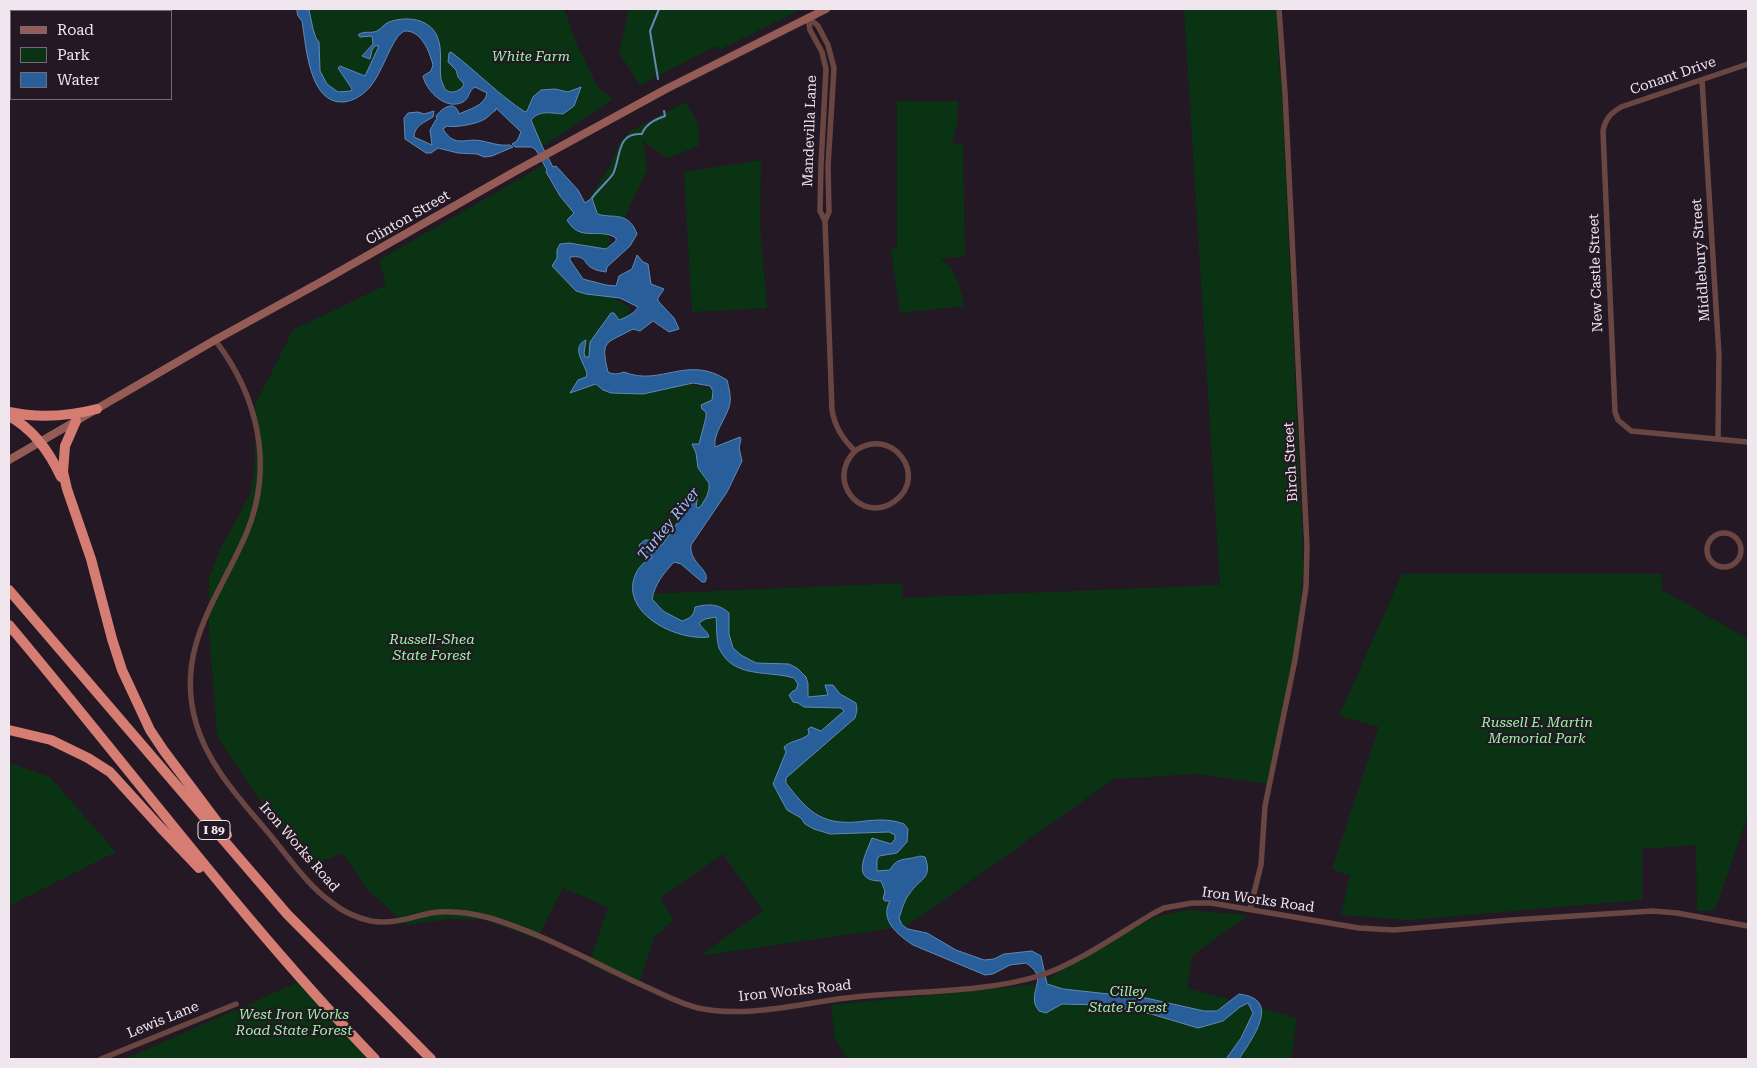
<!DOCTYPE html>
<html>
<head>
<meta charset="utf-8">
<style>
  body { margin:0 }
  #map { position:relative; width:1757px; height:1068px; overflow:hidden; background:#241824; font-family:"Roboto Serif",serif }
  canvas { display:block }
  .frame { position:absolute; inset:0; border:10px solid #efe6ee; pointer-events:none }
  .legend { position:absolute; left:10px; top:10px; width:162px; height:90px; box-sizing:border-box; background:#241824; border:1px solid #756a75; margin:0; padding:6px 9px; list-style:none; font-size:15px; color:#efe6ee }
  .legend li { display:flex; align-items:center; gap:10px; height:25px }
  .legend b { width:25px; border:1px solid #756a75 }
</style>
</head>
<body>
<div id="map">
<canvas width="1757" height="1068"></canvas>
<div class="frame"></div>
<ul class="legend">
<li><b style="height:6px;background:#955c56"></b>Road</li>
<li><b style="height:14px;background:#093312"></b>Park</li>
<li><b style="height:14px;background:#285f9a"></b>Water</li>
</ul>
</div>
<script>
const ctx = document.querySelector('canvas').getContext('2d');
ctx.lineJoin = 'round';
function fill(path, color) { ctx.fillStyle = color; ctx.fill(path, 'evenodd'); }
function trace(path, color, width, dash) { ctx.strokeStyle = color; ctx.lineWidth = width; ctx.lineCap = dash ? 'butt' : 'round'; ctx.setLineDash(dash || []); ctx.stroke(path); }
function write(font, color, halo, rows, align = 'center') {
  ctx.font = font + ' "Roboto Serif",serif'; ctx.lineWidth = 4.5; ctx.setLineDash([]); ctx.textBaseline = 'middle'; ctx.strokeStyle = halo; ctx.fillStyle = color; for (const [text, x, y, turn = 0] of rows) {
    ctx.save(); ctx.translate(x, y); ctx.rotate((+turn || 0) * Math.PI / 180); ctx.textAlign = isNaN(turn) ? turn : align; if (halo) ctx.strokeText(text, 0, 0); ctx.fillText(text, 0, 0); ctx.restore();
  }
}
fill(new Path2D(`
  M 9,9 L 73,9 L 68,11 L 11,11 L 11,39 L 9,40 Z`), '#322232');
fill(new Path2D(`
  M 306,9 L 564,9 L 578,47 L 599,89 L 613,99 L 542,147 L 525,112 L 502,95 L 461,60 L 448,62 C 455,69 458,77 465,84 C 462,90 452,96 446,90 C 438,83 442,68 440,59 C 437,49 425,34 419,25 L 383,26 L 377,31 L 361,32 L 360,37 L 372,36 L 373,44 L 368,52 L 384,39 L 368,76 L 353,85 L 345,94 L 337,94 L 327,84 L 320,71 Z
  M 629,9 L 802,9 L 719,50 L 716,46 L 640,85 L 619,53 Z
  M 1184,9 L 1277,9 L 1279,75 L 1281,75 L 1304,575 L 1302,575 C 1301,645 1281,716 1268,784 L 1196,774 L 1114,779 L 907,926 L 699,956 L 763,911 L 723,854 L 660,898 L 674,920 L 654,937 L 638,986 L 589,964 L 608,907 L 563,888 L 537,939 L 485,920 L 451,919 L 406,925 L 369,891 L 342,853 L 309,867 L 291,846 L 217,736 L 209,632 L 209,578 L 220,549 L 251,493 L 255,462 L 255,405 L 293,330 L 386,285 L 379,260 L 545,164 L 548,179 L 587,226 L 606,234 L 611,240 L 604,251 L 581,245 L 567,259 L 571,270 L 585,281 L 626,305 L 630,308 L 627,319 L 610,326 L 594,364 L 634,392 L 688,384 L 710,388 L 714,395 L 714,484 L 700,514 L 648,594 L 903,583 L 902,598 L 1220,585 Z
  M 897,101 L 958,101 L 958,120 L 952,143 L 963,144 L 965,257 L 940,258 C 956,269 961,288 964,306 L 900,313 L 891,250 L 897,248 Z
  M 685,102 L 698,123 L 699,146 L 667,158 L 643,141 L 647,170 L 624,219 C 616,217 602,216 597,213 L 592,198 L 586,203 L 610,166 L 619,144 L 629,132 Z
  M 761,160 L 760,226 L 767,308 L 692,312 L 684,172 Z
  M 1402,574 L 1661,574 L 1662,590 L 1748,639 L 1748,815 L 1715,910 L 1697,911 L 1696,845 L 1642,849 L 1642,900 L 1409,920 L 1341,915 L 1350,876 L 1332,869 L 1379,727 L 1339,716 Z
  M 9,763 L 50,777 L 116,852 L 9,906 Z
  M 1189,910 L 1248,915 L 1192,956 L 1187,988 L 1297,1018 L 1291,1059 L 847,1059 L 835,1039 L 831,1005 L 1040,984 L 1109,941 L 1155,917 Z
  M 303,980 L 379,1059 L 125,1059 Z`), '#093312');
const water = new Path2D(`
  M 297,9 L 309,10 L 313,29 L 316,38 L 319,42 L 320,71 L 327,84 L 338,92 L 351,91 L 352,89 L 338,68 L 340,66 L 365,76 L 379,46 L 375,46 L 372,50 L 370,59 L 362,56 L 373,44 L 372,36 L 360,37 L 358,35 C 364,30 370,34 377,31 C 381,29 384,24 389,22 C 406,16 429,18 437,36 C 443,49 439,65 441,79 C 442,82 444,88 446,90 C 452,95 462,90 464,84 L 458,77 L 456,70 L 448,62 L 449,53 L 451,52 C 476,71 499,95 525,112 L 527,111 L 533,97 L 541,90 L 555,89 L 568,92 L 581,87 L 574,106 L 563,114 C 551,113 539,110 531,120 L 542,146 L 553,167 L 556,166 L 578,190 L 585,203 L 592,198 L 597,213 C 601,216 604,215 609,216 C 624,216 632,220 637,234 L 630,246 L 607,267 L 606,272 C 602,271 597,271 594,269 C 582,264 588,255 570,257 L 570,260 L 583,279 L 606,285 L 616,286 L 619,276 L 632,269 L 637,255 L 643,262 L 648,264 L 651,284 L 664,289 L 658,298 L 658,301 L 674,318 L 679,329 L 669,332 L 653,321 L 640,331 L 633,329 C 606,344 600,339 608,372 C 614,375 618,374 624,372 C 661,387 687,354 727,380 C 729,388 732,399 729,407 C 725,420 713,434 715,447 L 740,437 L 741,439 L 739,448 L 742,461 L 727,492 L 691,545 C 689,564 712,570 705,582 L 702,582 L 681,564 L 674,562 C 663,574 655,584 652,599 L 663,611 L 682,621 C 690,618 694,616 695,607 C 708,604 718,603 729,613 L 729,634 L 733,648 L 741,655 L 756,663 L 789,664 L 797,668 L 806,677 L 808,684 L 808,697 L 828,695 L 825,685 L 833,685 L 840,694 L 856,703 L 857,710 L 855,718 L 786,778 L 786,783 C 807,810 820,825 857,822 C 873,820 889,818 904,824 L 908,829 L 907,842 L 897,853 L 879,856 L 877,860 L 877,871 L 890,870 C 896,859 901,860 912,858 C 918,857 919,855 925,857 C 933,879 920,878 910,893 C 904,900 902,910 899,918 L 902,925 L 908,929 L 927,933 L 956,950 L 984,960 L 994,959 L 1004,954 L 1032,951 L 1041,956 L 1047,984 L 1063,989 L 1146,998 L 1204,1011 L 1217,1011 L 1239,994 C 1243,995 1248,995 1251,997 C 1277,1007 1248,1045 1239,1059 L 1226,1059 L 1241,1038 L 1253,1013 L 1248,1003 L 1240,1007 L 1223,1021 L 1198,1028 L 1151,1014 L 1100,1005 L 1062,1004 L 1046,1013 L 1039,1011 C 1038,1009 1036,1007 1035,1004 C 1031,988 1048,977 1026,963 L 1010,965 L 993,974 L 985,975 L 913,945 C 898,935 879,920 890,901 L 885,901 L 883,899 L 885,891 L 881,881 C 858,881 860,867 867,850 C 869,846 870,842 872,838 L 891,844 L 895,839 L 895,835 L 889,832 L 830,834 L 814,829 L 805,824 L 801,818 L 787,810 L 773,784 L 786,752 L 784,747 C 791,740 802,741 809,734 L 808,729 L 811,727 L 821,731 L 844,711 L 841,708 L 804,707 L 798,703 L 793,702 L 789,695 L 793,691 L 796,690 L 798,684 L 794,678 C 767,670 733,679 719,648 C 716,639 717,626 716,617 L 705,619 L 699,623 C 702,629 707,630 709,637 C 679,641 627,617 633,582 C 636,570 641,563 652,558 L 651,555 L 642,553 L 639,545 L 645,540 L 650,540 L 657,546 L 662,545 L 680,519 L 690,496 L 698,494 L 696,507 L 698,508 L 701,506 L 707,496 L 709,489 L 709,483 L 698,468 L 696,453 L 692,444 L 699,444 L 706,417 L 706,412 L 702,409 L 701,405 L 712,400 L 713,391 L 710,386 L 693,383 L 643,394 L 611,393 L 603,390 L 596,384 L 570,393 L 578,380 L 586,377 L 587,374 C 585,364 570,347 586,340 L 584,353 L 585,357 L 589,357 L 590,342 L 611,313 L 614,313 L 619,320 C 625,318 635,313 638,307 L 620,298 L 586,294 L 576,291 L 552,266 L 557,258 L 557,250 L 560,244 L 569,243 L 606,249 L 616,241 L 616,238 C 599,227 580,243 567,220 L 574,213 L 560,196 L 546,172 L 547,170 L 536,150 L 532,147 L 515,147 L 512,144 L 517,141 L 521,132 L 496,108 L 496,110 C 491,113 488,118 483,120 C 476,124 455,128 447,126 L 443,129 C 455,149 466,137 482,141 C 492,143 499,146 510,145 L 513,147 L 492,156 L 484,157 L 477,154 L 458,153 L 438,148 L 431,153 L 426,153 L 405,139 L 404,118 L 408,113 L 418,112 L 424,114 L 434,111 L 433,117 C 425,122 414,126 414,137 L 432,145 L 430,130 L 437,118 L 436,116 C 442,108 455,99 459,114 C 469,109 485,106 487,93 L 475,87 C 468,91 470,98 463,102 C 446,111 426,91 423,76 L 431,71 L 433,65 C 429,50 421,30 404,31 L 398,36 C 387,52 382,72 370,87 C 364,94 354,101 344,102 C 309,105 306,45 302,21 L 298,16 Z`);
fill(water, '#285f9a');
trace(water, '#6488b3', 1);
trace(new Path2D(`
  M 658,79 L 650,31 L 659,9
  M 592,198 C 597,191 610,179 613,174 C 621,158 616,132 642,134 C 645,125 656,119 665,116 L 664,111`), '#6488b3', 2);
trace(new Path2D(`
  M 808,17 L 810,30 L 822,52 L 826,69 L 821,165 L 820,211 L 825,221 L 832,410 C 835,427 842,438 855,451 C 892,425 929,476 895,501 C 862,525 825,481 855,451
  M 808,17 L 818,26 L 828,45 L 834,68 L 828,166 L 829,212 L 825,221
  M 1748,64 L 1621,107 C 1611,113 1605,119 1603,131 L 1615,412 L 1618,420 L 1631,431 L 1748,442
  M 1702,80 L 1719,355 L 1718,439
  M 215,340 C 258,396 274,465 247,532 C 220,596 174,648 196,723 C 209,769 246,805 275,841 C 292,862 309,886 331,902 C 342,911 357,918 371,921 C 392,925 411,917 431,913 C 450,910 471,913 490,918 C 543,934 592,962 642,985 C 660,993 678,1003 698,1008 C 749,1019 804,1002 855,997 C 915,991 985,993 1042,975 C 1078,963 1120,933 1154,913 L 1164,908 L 1192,903 L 1211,903 L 1359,928 L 1394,930 L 1512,920 L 1652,911 L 1677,913 L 1748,926
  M1707 550a17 17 0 1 1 34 0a17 17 0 1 1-34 0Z
  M 1250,909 L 1261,865 L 1265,806 L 1295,660 L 1306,587 L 1307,546 L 1285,93 L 1279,9
  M 101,1059 L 236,1004`), '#6a4642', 5.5);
trace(new Path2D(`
  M 9,460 L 215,340 L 328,278 L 514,172 L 666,89 L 826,9`), '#955c56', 8);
trace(new Path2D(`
  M 9,412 C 37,418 69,416 97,409
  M 9,416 C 33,429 50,453 61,477
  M 76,421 L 65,446 L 63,472 L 67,489 L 91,559 L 112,639 L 122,670 L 150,730 L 164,751 L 227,835
  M 9,590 L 287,914 L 431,1059
  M 9,625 C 131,770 244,923 375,1059
  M 9,730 L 51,740 L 88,758 L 110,772 L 160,827 L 199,868`), '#d57c73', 10);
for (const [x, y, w] of [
  [214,830,32]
]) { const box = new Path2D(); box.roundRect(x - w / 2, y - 9.5, w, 19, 4); ctx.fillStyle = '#241824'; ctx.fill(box); trace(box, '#efe6ee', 1); }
write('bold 12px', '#efe6ee', null, [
  ["I 89",214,830]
]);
write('italic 14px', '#99f6a4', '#241824', [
  ["White Farm",531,57],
  ["Russell-Shea",432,640],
  ["State Forest",432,656],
  ["Russell E. Martin",1537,723],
  ["Memorial Park",1537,739],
  ["Cilley",1128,992],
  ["State Forest",1128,1008],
  ["West Iron Works",294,1015],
  ["Road State Forest",294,1031]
]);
write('14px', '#efe6ee', '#241824', [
  ["Conant Drive",1673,76,-19],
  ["Mandevilla Lane",810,131,-88],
  ["Clinton Street",408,218,-30],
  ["Middlebury Street",1701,260,-94],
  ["New Castle Street",1596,273,-92],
  ["Birch Street",1291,462,-93],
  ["Iron Works Road",299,847,49],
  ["Iron Works Road",1258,900,8],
  ["Iron Works Road",795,991,-6],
  ["Lewis Lane",163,1020,-22]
]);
write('italic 15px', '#9ac5f8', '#241824', [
  ["Turkey River",669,524,-51]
]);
</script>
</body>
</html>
